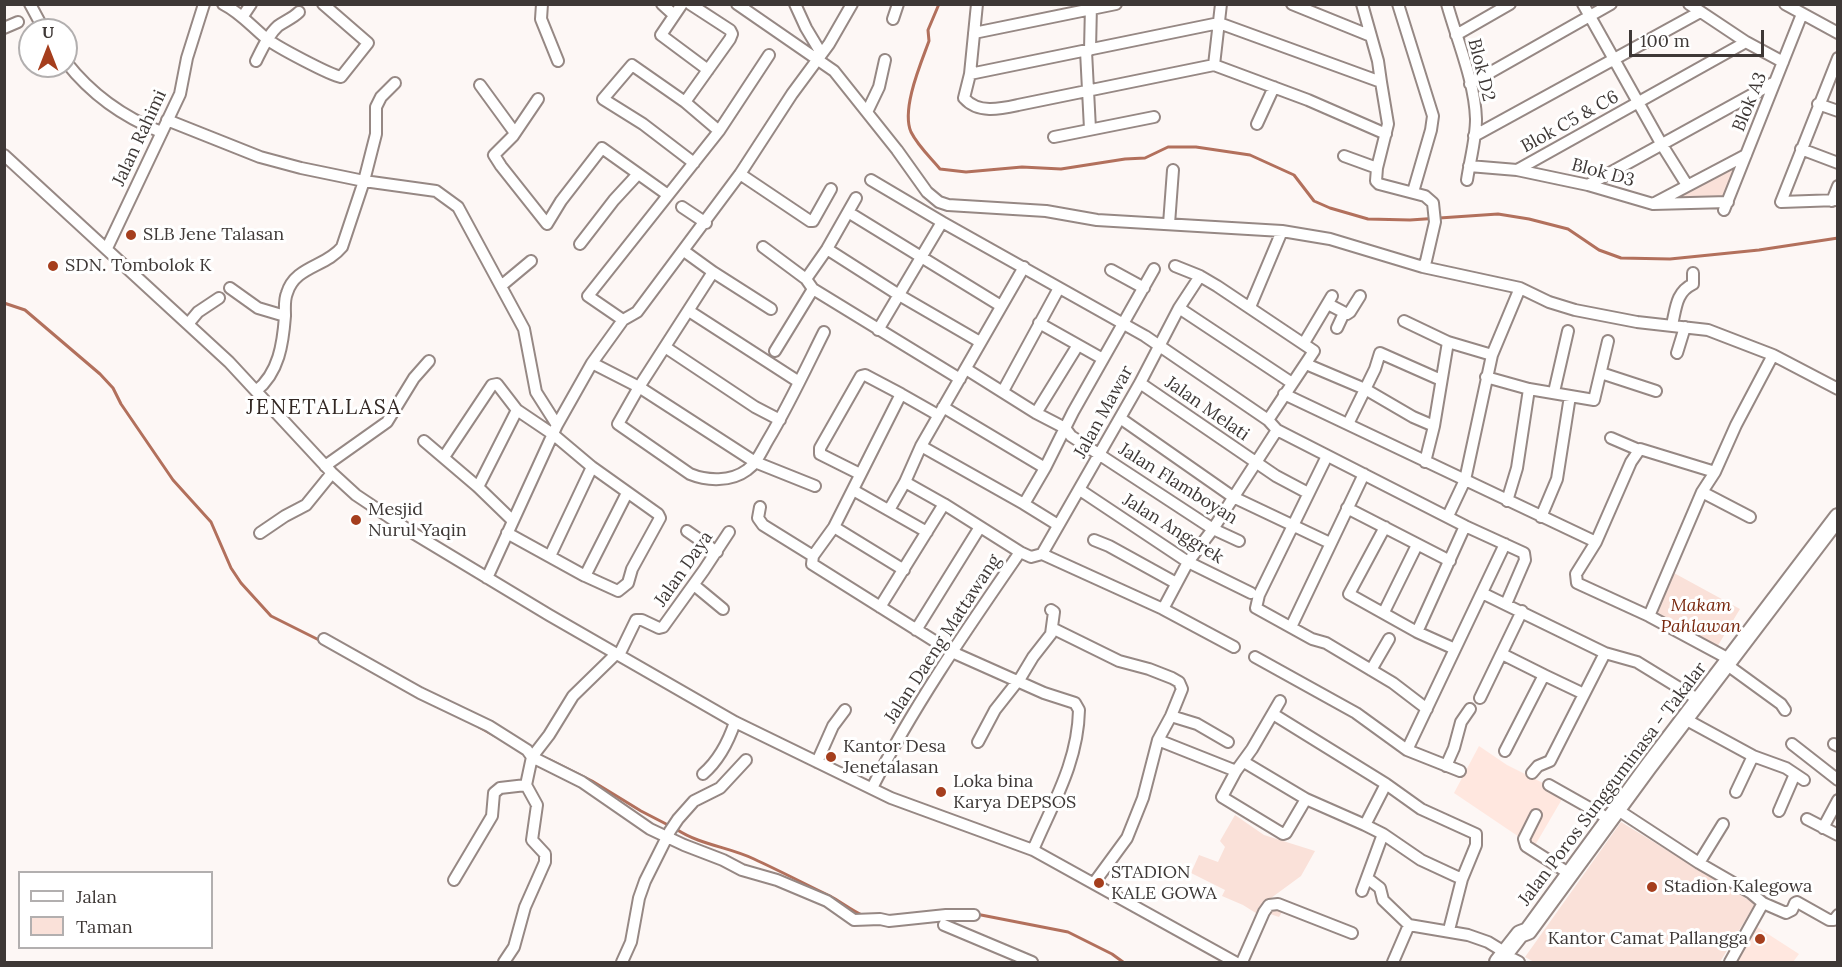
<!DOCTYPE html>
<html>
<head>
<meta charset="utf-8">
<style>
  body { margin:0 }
  #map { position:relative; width:1842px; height:967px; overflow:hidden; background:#fdf7f5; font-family:Lora,serif }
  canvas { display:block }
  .frame { position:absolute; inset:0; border:6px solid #3e3836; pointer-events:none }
  .legend { position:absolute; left:18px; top:871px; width:195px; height:78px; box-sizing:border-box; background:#fff; border:2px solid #b2afaf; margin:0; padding:8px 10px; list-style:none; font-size:18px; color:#3e3836 }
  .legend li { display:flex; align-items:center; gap:12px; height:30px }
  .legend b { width:30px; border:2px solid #b2afaf }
  .north { position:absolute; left:18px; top:18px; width:60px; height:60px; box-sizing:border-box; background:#fff; border:2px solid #b2afaf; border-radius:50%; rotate:0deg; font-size:16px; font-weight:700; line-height:24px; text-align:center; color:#3e3836 }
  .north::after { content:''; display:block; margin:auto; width:21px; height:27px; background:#a53e1d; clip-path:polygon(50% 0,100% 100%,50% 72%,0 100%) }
  .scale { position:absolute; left:1629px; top:30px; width:135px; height:27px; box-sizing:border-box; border:3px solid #3e3836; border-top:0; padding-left:8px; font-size:18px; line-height:21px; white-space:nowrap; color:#3e3836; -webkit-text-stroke:4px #fff; paint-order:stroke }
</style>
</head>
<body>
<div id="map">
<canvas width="1842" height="967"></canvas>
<div class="frame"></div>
<ul class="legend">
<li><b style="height:8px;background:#fff"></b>Jalan</li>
<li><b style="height:16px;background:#fae1d9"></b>Taman</li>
</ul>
<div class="north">U</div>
<div class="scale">100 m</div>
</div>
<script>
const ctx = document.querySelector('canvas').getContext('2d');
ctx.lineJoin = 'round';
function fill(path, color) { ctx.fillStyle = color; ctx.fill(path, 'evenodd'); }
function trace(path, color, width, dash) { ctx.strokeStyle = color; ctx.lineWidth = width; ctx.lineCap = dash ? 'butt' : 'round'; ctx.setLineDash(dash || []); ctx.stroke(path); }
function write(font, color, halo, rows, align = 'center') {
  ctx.font = font + ' Lora,serif'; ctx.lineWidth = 6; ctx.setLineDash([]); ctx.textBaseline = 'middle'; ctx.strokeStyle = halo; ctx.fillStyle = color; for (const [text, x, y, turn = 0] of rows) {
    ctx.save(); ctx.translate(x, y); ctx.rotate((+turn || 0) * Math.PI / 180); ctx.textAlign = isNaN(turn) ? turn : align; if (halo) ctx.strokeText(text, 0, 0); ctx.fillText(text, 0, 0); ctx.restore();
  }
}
fill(new Path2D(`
  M 1479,746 L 1507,765 L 1565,794 L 1534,847 L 1454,793 Z
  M 1754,925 L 1799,954 L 1793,962 L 1737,962 L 1732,959 Z`), '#ffe7df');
fill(new Path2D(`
  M 1745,147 L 1724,198 L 1657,200 Z
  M 1674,573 L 1740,609 L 1714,652 L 1650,615 Z
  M 1235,815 L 1264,835 L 1315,851 L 1301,876 L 1267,901 L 1284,909 L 1279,917 L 1264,912 L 1259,915 L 1243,905 L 1222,896 L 1225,890 L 1191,873 L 1199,855 L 1218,862 L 1225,847 L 1220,841 Z
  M 1621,822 L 1755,904 L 1720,962 L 1534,962 L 1525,957 Z`), '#fae1d9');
trace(new Path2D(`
  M 939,4 L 928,30 L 929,41 C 921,63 901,109 911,132 C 918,146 930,157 940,169 L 966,172 L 1022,167 L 1061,169 L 1125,159 L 1145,158 L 1168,147 L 1196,147 L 1250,155 L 1294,175 L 1314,201 L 1330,208 L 1368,219 L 1410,220 L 1498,214 L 1529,219 L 1568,229 L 1599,250 L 1621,258 L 1670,259 L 1759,250 L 1838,238
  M 4,303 L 25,310 L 100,374 L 113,388 L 121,404 L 173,480 L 211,522 L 231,568 L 241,583 L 271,616 L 321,641
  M 479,727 L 495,736
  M 550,760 L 592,781 L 641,811 L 670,826
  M 676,829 C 700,845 729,847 754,859 C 780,871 805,884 830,896 C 841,902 851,910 862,915
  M 976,914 L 1068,932 L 1112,954 L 1123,962`), '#b2705c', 3);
const minor = new Path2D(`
  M 30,4 L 44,30
  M 223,4 C 241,13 252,27 267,39 C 277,47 330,75 341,77 L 368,43 L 323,4
  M 542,4 L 541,19 L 558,61
  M 662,4 L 674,15
  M 682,4 L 661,35 L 708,70
  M 737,4 L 834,71 L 897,150 L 927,192 L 939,202 L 948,205 L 1046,211 L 1097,220 L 1282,231 L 1330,239 L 1423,267 L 1520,288 L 1549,302 L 1575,310 L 1637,322 L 1708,330 L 1773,355 L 1838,389
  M 795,4 L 806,28 L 821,53
  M 977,4 L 970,74 L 964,98 C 978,114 1000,109 1018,105 L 1214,65 L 1308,100 L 1386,134
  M 1292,4 L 1371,36
  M 1362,4 L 1378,61 L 1381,82
  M 1398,4 L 1433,116 L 1431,130 L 1413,192
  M 1447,4 C 1457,40 1475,82 1476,119 C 1476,139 1470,160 1467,180
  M 1583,4 L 1662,145 L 1687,185
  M 1689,4 L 1746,42 L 1783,62
  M 1785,4 L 1838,33
  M 243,16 L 251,4
  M 893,19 L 898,4
  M 4,28 L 18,22
  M 974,33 L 1116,4
  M 1456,35 L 1510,4
  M 1090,50 L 1091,5
  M 1086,51 L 1090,129
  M 1838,58 L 1781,202 L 1838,200
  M 256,61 C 262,49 268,35 278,26 C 285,21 293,18 299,12
  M 66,62 C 91,94 123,117 161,132
  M 1214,65 L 1221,4
  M 970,74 L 1219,23 L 1381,82 L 1388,124 L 1377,168 L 1376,181 L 1379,184 L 1425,196 L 1433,203 L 1435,222 L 1426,261 L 1423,267
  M 1470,84 L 1611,4
  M 480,85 L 515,133
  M 538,99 L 513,136 L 494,155 L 501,166 L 547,224 L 561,201 L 602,148 L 668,195
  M 685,102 L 730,39 L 732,34 L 730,30 L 690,4
  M 1818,104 L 1838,111
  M 867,112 L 879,87 L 885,60
  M 167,120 L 260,157 L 301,168 L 364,181 L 436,191 L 458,207 L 524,329 L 536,392 L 557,425
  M 1257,124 L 1274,87
  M 1474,136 L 1700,12
  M 1054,137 L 1154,117
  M 1801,149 L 1838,163
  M 4,155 L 229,362 L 332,473 L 356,495 L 413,533 L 549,615 L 735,722 L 891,798 L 1033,850 L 1235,962
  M 1344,156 L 1377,168
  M 694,163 L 643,124 L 603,99 L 632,65 L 685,102 L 719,131
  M 1469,166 L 1517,170 L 1588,185 L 1653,204 L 1728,202
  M 1517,170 L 1746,42
  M 740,174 L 810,221 L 813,221 L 831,189
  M 871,180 L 942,222 L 1145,336 L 1268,420
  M 1588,185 L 1775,82
  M 1832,201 L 1838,186
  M 1653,204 L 1746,155
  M 682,207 L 706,223
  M 1724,210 L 1802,14
  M 848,212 L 1001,306
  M 1169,224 L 1173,170
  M 580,244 L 614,200 L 638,174
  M 763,247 L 806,279 L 813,289 L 960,379
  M 107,248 L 180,94 L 187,58 L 204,4
  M 827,249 L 899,295 L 980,342
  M 684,251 L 713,272 L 639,387 L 618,424 L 690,474 C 707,481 731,482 747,470 C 757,463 762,450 768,440 C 789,405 806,368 824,332
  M 1111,270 L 1144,288
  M 713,272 L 771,309
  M 806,279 L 827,249 L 856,198
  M 501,286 L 531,261
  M 230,288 L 258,308 L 285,316
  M 1328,304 L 1347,314 L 1350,312 L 1360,296
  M 1250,307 L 1282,231
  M 1179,308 L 1292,383
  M 689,311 L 799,382
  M 623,320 L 588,296 L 719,131 L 769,55
  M 1404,321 L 1448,342 L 1492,355
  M 1039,323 L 1103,359
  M 188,324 L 198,312 L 219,298
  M 1672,325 C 1676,308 1676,292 1693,284 L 1693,273
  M 1337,328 L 1344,313
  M 878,330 L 942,222
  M 1304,343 L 1332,296
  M 665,347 L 755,407 L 780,420
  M 775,351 L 813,289
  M 1677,353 L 1685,327
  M 592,363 L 639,387 L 755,462 L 815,486
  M 1306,364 L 1365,389 L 1413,417 L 1434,426
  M 966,369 L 1036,413 L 1065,428 L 1071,436 L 1213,529 L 1239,541
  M 1601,373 L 1656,391
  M 1486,377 L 1529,389 L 1594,400 L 1608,341
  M 1140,383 L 1276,476 L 1308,493
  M 256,391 C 279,373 283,343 285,316 C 285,308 284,300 287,293 C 295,266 326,267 342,247 L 364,181 L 376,134 L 376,107 L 381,97 L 395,83
  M 1003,391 L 1059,288
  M 1554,392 L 1568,331
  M 1284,394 L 1596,542 L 1631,462 L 1640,449 L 1715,472 L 1736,425 L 1773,355
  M 943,407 L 1045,468
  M 1036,413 L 1078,345
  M 938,415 L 901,394 L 834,527 L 813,556 L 812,564 L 952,652 L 1044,693 L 1075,703 L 1079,710 C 1078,762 1053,803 1033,850
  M 1120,418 L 1233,497 L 1330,543
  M 1348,424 L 1375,369 L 1380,353 L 1441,380
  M 1277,430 L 1465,526 L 1524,553 L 1525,560 L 1506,604
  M 1611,438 L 1639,450
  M 424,441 L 478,487 L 513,521
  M 921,446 L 1024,504 L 1045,468 L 1073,412 L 1154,269
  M 1327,456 L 1259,595 L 1256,608 L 1312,639 L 1326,643 L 1393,683 L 1427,709
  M 444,457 L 492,385 L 497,384 L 517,410
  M 1425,462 L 1434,426 L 1448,342
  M 325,466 L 387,422 L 414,378 L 429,361
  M 860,474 L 820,454 L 820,448 L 861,376 L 865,375 L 901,394
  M 905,482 L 944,504
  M 478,487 L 517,410 L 554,435 L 592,467 L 658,514 L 660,518 L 632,569 L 628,583 L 618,591 L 585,576 L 507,533
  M 853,490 L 927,532
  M 1080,490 L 1188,562 L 1251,593
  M 1702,492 L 1750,517
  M 1507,501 L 1517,468 L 1529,389
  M 1024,504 L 1058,525
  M 760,507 L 758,518 L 763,525 L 813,556
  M 1347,508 L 1450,561
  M 889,510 L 905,482 L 921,446 L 1024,267
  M 1448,516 L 1465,480 L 1492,355 L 1520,288
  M 1541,517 L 1557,479 L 1570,396
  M 834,527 L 904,570
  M 1385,527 L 1349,594 L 1417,632 L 1455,649
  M 687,531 L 717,552
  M 260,533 L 285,516 L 306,505 L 332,473
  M 1094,540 L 1109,546 L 1176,583
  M 1596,542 L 1576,574 L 1577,583 L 1649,616 L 1729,659
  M 1042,554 L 1163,609 L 1188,562 L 1213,529 L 1277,430 L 1268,420 L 1314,351 L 1217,286 L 1200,276 L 1175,266
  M 550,556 L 592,467
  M 585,576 L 627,493
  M 487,578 L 557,425 L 592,363 L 623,320 L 637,312 L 740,174 L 792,94 L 829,44 L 852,4
  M 694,585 L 723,609
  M 1482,593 L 1605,653 L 1637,662 L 1699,700
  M 880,607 L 944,504 L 1020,552
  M 1163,609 L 1234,647
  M 1384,612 L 1417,545
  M 1649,616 L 1702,492 L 1715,472
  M 1291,627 L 1364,474
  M 1052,628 L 1119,661 L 1149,669 L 1172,678 L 1179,682 L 1182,689 L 1171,716 L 1158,740 L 1143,798 L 1127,838 L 1094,883
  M 916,630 L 980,527
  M 1417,632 L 1465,526
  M 324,639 L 420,693 L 489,726 L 527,750 L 532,757 L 582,782 L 650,829 L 684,845 L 723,860 L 742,870 L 777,880 L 827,901 L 854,920 L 880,919 L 889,921 L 946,915 L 974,915
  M 1502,654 L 1544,675
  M 619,655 L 636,620 L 642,620 L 659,628 L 663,627 L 704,570 L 729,532
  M 1255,657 L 1356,713 L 1407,750 L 1460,771
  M 1726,664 L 1781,704 L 1785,710
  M 1371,670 L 1389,639
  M 1480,698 L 1522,611
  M 1280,701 L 1252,749 L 1236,771 L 1222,797 L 1283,834 L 1286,833 L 1306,799
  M 1273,714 L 1386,784
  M 1171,716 L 1197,724 L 1228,742
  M 1685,719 L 1753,756 L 1786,768 L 1804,780
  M 1158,740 L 1236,771
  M 978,742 L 995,710 L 1021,677 L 1033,657 L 1051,634 L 1054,612 L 1051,610
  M 1792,744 L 1838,780
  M 1834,744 L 1838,746
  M 1407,750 L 1505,544
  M 1505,751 L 1544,675 L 1584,694
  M 817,762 L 833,726 L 845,710
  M 1244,762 L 1306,799 L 1365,825 L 1383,834 L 1421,860 L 1462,879
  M 1446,766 L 1454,748 L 1461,722 L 1470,709
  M 1532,773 L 1538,766 L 1550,761 L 1605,653
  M 703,774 C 718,761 729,740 735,722
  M 1549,785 L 1611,820
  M 872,788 C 914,705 967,629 1020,552 L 1031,557 L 1042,554 L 1140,383 L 1179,308 L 1200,276
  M 1736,792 L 1753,756
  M 1618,810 L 1699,863 L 1751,893 L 1763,903 L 1730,962
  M 1779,811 L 1795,774
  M 1536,815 L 1524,839 L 1526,846 L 1570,874
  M 1807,819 L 1838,835
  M 1365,825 L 1386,784 L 1421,809 L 1476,834 L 1476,845 L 1462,879 L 1449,930
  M 1823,828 L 1838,800
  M 1699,863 L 1723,824
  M 1367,878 L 1380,888 L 1383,900 L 1409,925 L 1468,935 L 1488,942 L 1506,953
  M 454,880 L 492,816 L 494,793 L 500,788 L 526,785
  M 1362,891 L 1383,834
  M 1763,903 L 1786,913 L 1792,910 L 1795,903 L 1797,902 L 1829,920 L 1834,920 L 1838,915
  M 944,925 L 1032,962
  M 1513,959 L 1519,962
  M 504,962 L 514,947 L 525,907 L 545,862 L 545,854 L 532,840 L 537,805 L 526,785 L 532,757 L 549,735 L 573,696 L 616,654
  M 622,962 L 631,942 L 639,898 L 645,881 L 670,831 L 678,819 L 694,801 L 720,788 L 746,760
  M 1242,962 L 1264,912 L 1269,905 L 1278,904 L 1352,933
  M 1393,962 L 1409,925`);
const highway = new Path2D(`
  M 1498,962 L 1520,934 L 1528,931 L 1648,767 L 1838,517`);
trace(minor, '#968884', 14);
trace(highway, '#968884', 20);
trace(minor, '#fff', 10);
trace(highway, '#fff', 16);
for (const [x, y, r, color] of [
  [131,235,6,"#a53e1d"],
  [53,266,6,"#a53e1d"],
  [356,520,6,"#a53e1d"],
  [831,757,6,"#a53e1d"],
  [941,792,6,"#a53e1d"],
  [1099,883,6,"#a53e1d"],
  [1652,887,6,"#a53e1d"],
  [1760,939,6,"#a53e1d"]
]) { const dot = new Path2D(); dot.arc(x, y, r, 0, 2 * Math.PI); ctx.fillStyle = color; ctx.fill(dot); trace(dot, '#fff', 2); }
write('18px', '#3e3836', '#fff', [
  ["Blok D2",1481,70,76],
  ["Blok A3",1750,102,-68],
  ["Blok C5 & C6",1570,122,-29],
  ["Jalan Rahimi",140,138,-65],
  ["Blok D3",1603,173,15],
  ["Jalan Melati",1207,409,35],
  ["Jalan Mawar",1104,412,-61],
  ["Jalan Flamboyan",1178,484,32],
  ["Jalan Anggrek",1173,529,32],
  ["Jalan Daya",684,569,-55],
  ["Jalan Daeng Mattawang",943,639,-57],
  ["Jalan Poros Sungguminasa - Takalar",1613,784,-53]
]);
write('18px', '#3e3836', '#fff', [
  ["SLB Jene Talasan",143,235],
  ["SDN. Tombolok K",65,266],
  ["Mesjid",368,510],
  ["Nurul Yaqin",368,531],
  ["Kantor Desa",843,747],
  ["Jenetalasan",843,768],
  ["Loka bina",953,782],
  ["Karya DEPSOS",953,803],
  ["STADION",1111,873],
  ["KALE GOWA",1111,894],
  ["Stadion Kalegowa",1664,887],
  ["Kantor Camat Pallangga",1748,939,"right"]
], 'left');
write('italic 18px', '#78270d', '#fff', [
  ["Makam",1701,606],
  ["Pahlawan",1701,627]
]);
ctx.letterSpacing = '1.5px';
write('21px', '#322723', '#fff', [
  ["JENETALLASA",324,408]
]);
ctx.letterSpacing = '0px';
</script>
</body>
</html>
